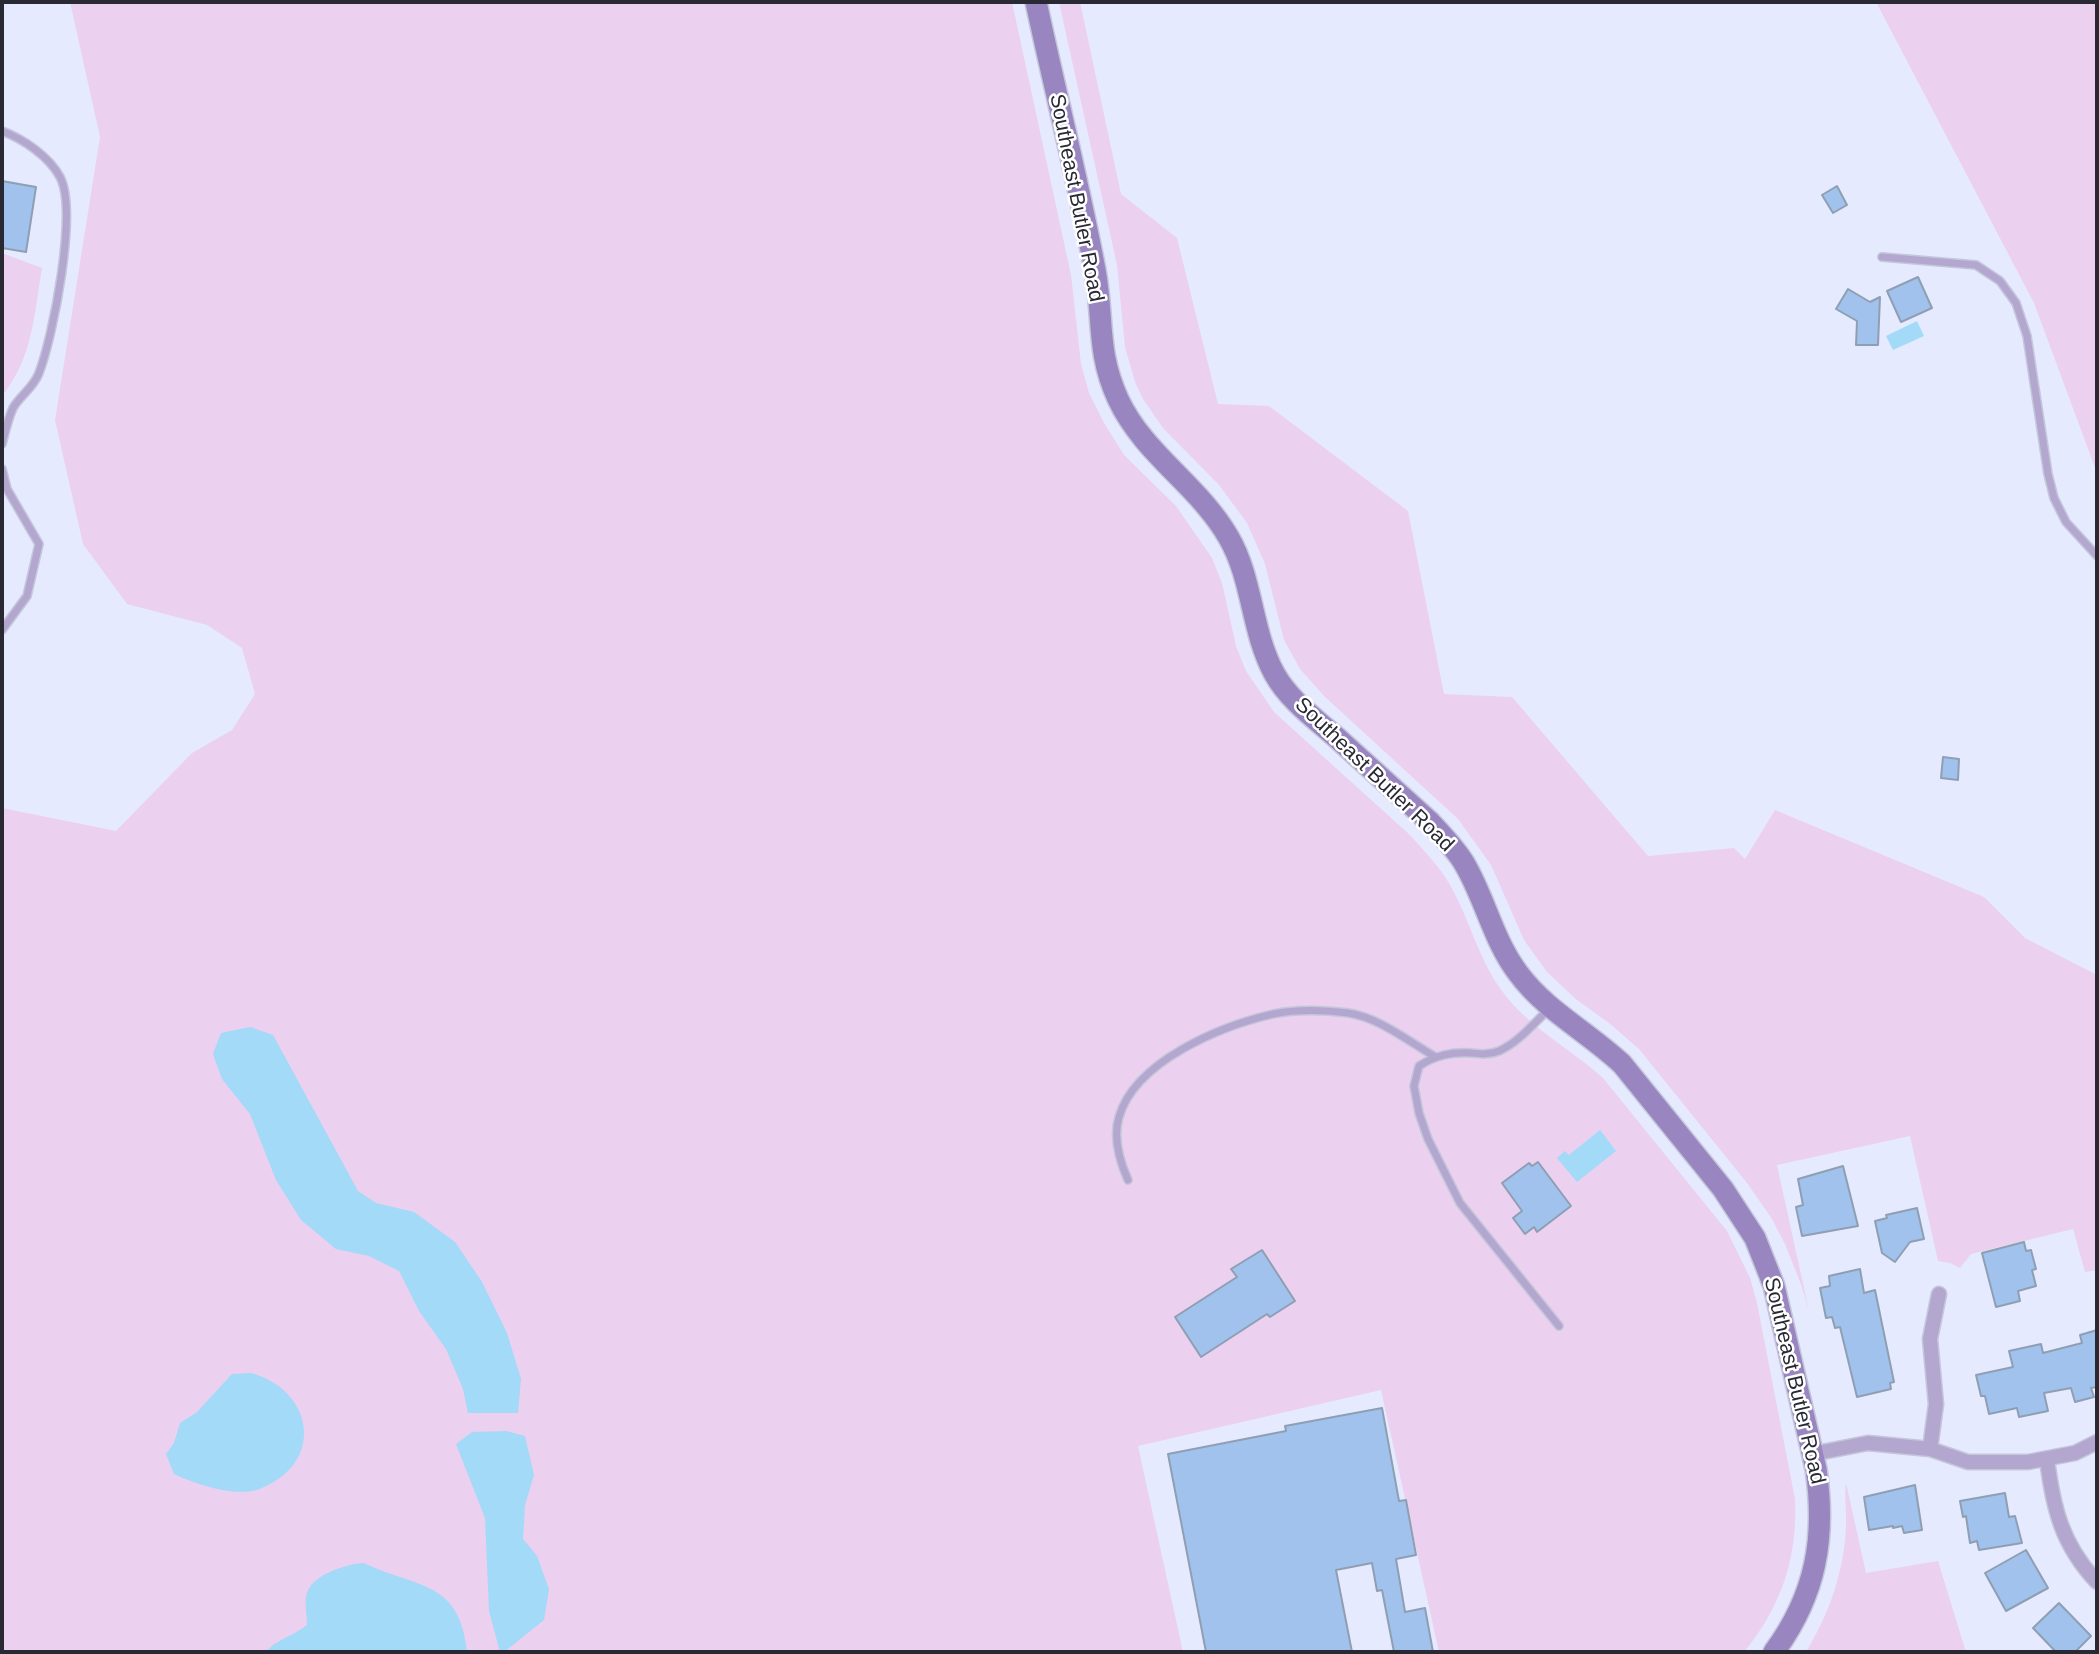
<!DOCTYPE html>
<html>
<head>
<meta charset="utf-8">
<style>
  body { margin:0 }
  #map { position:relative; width:2099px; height:1654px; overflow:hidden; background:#e6eaff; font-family:Arial,sans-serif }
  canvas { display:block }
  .frame { position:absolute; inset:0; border:4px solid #282933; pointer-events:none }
</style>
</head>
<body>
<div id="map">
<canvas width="2099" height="1654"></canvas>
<div class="frame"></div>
</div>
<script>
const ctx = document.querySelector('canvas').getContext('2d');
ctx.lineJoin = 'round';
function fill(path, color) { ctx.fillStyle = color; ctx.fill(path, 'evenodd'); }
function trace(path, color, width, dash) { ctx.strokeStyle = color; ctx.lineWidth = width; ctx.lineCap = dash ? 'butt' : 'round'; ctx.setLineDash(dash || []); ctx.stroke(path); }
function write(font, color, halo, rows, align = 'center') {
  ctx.font = font + ' Arial,sans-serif'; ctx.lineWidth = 5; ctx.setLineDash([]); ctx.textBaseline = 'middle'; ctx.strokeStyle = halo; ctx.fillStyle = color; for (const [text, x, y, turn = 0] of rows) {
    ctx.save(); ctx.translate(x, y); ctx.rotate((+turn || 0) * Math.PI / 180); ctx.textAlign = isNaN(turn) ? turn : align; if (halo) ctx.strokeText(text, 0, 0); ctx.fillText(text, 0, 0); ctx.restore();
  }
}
fill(new Path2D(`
  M 70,2 L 1012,2 L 1071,275 L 1081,364 L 1089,393 L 1104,423 L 1124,455 L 1176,506 L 1212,558 L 1222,583 L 1236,646 L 1246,671 L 1274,712 L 1410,835 C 1424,851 1440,867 1450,885 C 1470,920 1478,958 1502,991 C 1529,1028 1570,1048 1603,1078 L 1727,1231 L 1750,1278 L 1757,1303 L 1795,1499 C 1798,1557 1781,1607 1744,1652 L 1439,1652 L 1381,1390 L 1138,1446 L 1183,1652 L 2,1652 L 2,808 L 116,831 L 192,753 L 232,730 L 255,694 L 242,648 L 207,625 L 127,604 L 83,544 L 55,420 L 100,137 Z
  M 1059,2 L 1080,2 L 1121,194 L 1177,238 L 1218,404 L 1269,406 L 1408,511 L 1444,694 L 1512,697 L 1648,856 L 1734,848 L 1745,859 L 1775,810 L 1984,897 L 2025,938 L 2097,975 L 2097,1270 L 2085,1272 L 2073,1229 L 1971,1254 L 1960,1268 L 1950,1263 L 1938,1261 L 1910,1136 L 1777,1165 L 1809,1311 L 1802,1287 L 1785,1244 L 1772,1219 L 1747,1183 L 1639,1049 L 1609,1023 L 1577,1000 L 1547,972 L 1524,940 L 1491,865 L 1458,819 L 1324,696 L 1300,669 L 1284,640 L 1265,564 L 1247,523 L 1219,485 L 1163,428 L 1143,399 L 1135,382 L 1125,347 L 1117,265 Z
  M 1876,2 L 2097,2 L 2097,473 L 2034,303 Z
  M 2,253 L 42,268 C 34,315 33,357 2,396 Z
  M 1846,1483 L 1866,1573 L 1938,1561 L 1966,1652 L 1806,1652 C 1829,1614 1844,1572 1846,1527 C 1847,1513 1844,1496 1846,1483 Z`), '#ebd0ef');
fill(new Path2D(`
  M 1917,321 L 1924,336 L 1893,350 L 1886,336 Z
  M 250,1027 L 273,1035 L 358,1191 L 376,1203 L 414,1212 L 455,1242 L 482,1282 L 507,1333 L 521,1379 L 518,1413 L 468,1413 L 463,1389 L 446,1349 L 419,1311 L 399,1271 L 369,1256 L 336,1249 L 301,1220 L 276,1180 L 250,1114 L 222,1079 L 213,1054 L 221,1033 Z
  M 1600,1130 L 1616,1151 L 1577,1182 L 1557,1158 L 1565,1151 L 1569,1155 Z
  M 251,1373 C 313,1390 326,1461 262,1488 C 238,1499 196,1484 174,1474 L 166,1454 L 174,1443 L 180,1423 L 197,1412 L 232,1374 Z
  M 506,1431 L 525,1436 L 534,1475 L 525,1505 L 523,1539 L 537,1556 L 549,1589 L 544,1620 L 504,1652 L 500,1652 L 489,1611 L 485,1518 L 456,1444 L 472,1432 Z
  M 364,1563 C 415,1588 460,1579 467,1652 L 266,1652 C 276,1639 294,1636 307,1625 C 307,1616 305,1606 306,1597 C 309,1575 346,1564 364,1563 Z`), '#a2daf8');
const building = new Path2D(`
  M 2,181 L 36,187 L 26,252 L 2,248 Z
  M 1837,186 L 1847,205 L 1833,213 L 1822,195 Z
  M 1918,277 L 1932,308 L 1901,322 L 1887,291 Z
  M 1848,289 L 1870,302 L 1880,297 L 1878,345 L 1856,345 L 1857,321 L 1836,309 Z
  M 1943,757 L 1959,759 L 1958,780 L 1941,778 Z
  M 1538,1162 L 1571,1206 L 1537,1232 L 1534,1227 L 1525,1234 L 1513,1218 L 1522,1211 L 1502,1183 L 1529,1163 L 1532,1166 Z
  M 1843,1166 L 1858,1226 L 1802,1236 L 1796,1207 L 1803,1205 L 1798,1179 Z
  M 1917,1208 L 1924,1239 L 1910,1242 L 1895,1262 L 1882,1253 L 1875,1221 L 1887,1218 L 1886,1215 Z
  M 2024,1242 L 2026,1251 L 2031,1250 L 2036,1269 L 2032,1270 L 2036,1286 L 2018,1291 L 2020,1301 L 1996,1307 L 1982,1253 Z
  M 1262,1250 L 1295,1301 L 1270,1317 L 1267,1314 L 1201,1357 L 1175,1317 L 1237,1277 L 1231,1269 Z
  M 1860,1269 L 1864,1293 L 1875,1290 L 1894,1382 L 1890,1383 L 1891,1389 L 1857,1397 L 1840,1327 L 1835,1328 L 1832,1317 L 1826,1318 L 1820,1288 L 1830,1286 L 1829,1276 Z
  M 2097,1330 L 2097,1387 L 2091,1388 L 2094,1397 L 2075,1402 L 2071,1388 L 2044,1393 L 2048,1411 L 2019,1417 L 2017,1408 L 1989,1414 L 1985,1396 L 1981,1396 L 1976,1375 L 2013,1367 L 2009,1351 L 2041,1344 L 2043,1353 L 2082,1343 L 2080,1335 Z
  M 1382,1408 L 1399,1501 L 1406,1500 L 1416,1555 L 1396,1559 L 1405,1612 L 1425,1608 L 1433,1652 L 1394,1652 L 1382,1590 L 1377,1591 L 1372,1563 L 1336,1570 L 1352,1652 L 1206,1652 L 1168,1454 L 1286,1431 L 1285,1426 Z
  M 1915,1485 L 1922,1530 L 1904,1533 L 1902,1526 L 1893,1528 L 1893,1526 L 1869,1530 L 1864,1497 Z
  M 2005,1493 L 2009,1517 L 2015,1516 L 2022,1543 L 1979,1550 L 1977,1541 L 1970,1543 L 1966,1516 L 1963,1517 L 1960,1501 Z
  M 2026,1550 L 2048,1588 L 2006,1611 L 1985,1573 Z
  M 2059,1603 L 2091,1636 L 2075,1652 L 2056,1652 L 2033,1628 Z`);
fill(building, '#a1c2ed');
trace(building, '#8f9fb3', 2);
const lane = new Path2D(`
  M 2,131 C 23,139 49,156 60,177 C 78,211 53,337 39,373 C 34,387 20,396 13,408 C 8,419 5,433 2,444
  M 1882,257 L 1976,265 L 2000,281 L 2016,303 L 2027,336 L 2048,474 L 2054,498 L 2066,522 L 2097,556
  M 2,469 L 7,489 L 39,544 L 27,596 L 2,630
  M 1550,1008 C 1534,1023 1519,1042 1499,1051 C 1489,1055 1481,1054 1471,1053 C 1451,1052 1436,1055 1419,1066 L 1414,1086 L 1419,1113 L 1428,1139 L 1460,1203 L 1559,1326
  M 1128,1180 C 1120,1162 1113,1137 1119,1117 C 1135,1061 1221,1026 1273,1014 C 1297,1009 1324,1010 1348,1013 C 1378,1017 1408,1041 1434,1056`);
const street = new Path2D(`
  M 1930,1449 L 1936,1404 L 1930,1339 L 1939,1294
  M 1812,1454 L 1868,1443 L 1930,1449 L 1968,1462 L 2028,1462 L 2075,1453 L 2097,1442
  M 2047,1459 C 2053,1508 2062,1545 2097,1582`);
const secondary = new Path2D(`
  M 1036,2 C 1055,91 1078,180 1095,270 C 1104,318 1096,351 1118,399 C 1144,455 1199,485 1229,538 C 1253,580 1251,630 1274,673 C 1288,699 1314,718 1336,737 C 1367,765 1399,794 1430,822 C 1442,835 1455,848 1464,863 C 1485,898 1493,940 1518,973 C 1546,1011 1588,1032 1622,1064 L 1723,1189 L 1755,1238 L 1774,1286 L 1816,1469 C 1826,1538 1816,1595 1774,1652`);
trace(lane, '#c4c7da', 10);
trace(street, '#c4c7da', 17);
trace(secondary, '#c4c7da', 24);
trace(lane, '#b4a7cf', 7);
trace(street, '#b4a7cf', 14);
trace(secondary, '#9985c0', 21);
write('21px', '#282933', '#fff', [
  ["Southeast Butler Road",1076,198,79],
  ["Southeast Butler Road",1374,775,44],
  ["Southeast Butler Road",1794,1381,77]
]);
</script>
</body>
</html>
